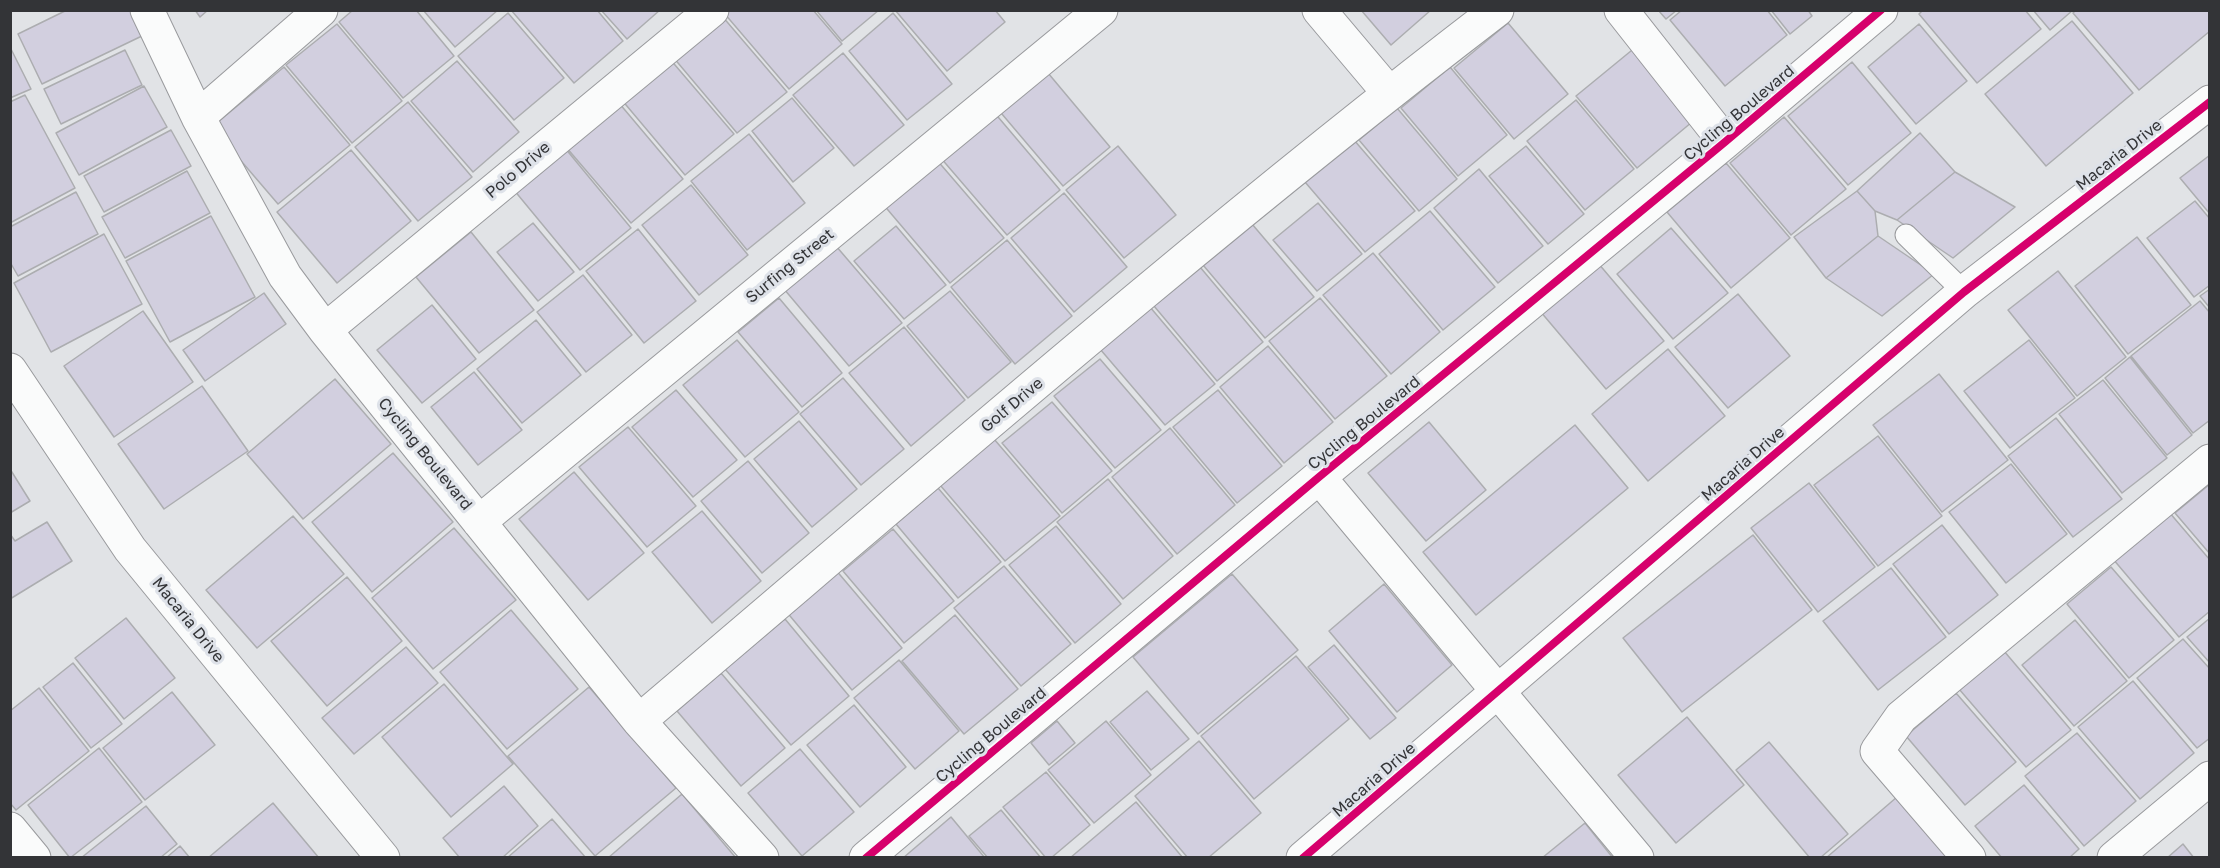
<!DOCTYPE html>
<html>
<head>
<meta charset="utf-8">
<style>
  body { margin:0 }
  #map { position:relative; width:2220px; height:868px; overflow:hidden; background:#e1e3e6; font-family:"Golos Text",sans-serif }
  canvas { display:block }
  .frame { position:absolute; inset:0; border:12px solid #333437; pointer-events:none }
</style>
</head>
<body>
<div id="map">
<canvas width="2220" height="868"></canvas>
<div class="frame"></div>
</div>
<script>
const ctx = document.querySelector('canvas').getContext('2d');
ctx.lineJoin = 'round';
function fill(path, color) { ctx.fillStyle = color; ctx.fill(path, 'evenodd'); }
function trace(path, color, width, dash) { ctx.strokeStyle = color; ctx.lineWidth = width; ctx.lineCap = dash ? 'butt' : 'round'; ctx.setLineDash(dash || []); ctx.stroke(path); }
function write(font, color, halo, rows, align = 'center') {
  ctx.font = font + ' "Golos Text",sans-serif'; ctx.lineWidth = 6; ctx.setLineDash([]); ctx.textBaseline = 'middle'; ctx.strokeStyle = halo; ctx.fillStyle = color; for (const [text, x, y, turn = 0] of rows) {
    ctx.save(); ctx.translate(x, y); ctx.rotate((+turn || 0) * Math.PI / 180); ctx.textAlign = isNaN(turn) ? turn : align; if (halo) ctx.strokeText(text, 0, 0); ctx.fillText(text, 0, 0); ctx.restore();
  }
}
const building = new Path2D(`
  M 67,10 L 132,10 L 144,35 L 42,84 L 18,34 Z
  M 195,10 L 208,10 L 200,17 Z
  M 353,10 L 416,10 L 454,56 L 403,98 L 339,22 Z
  M 423,10 L 498,10 L 455,47 Z
  M 511,10 L 597,10 L 623,41 L 574,83 Z
  M 601,10 L 660,10 L 627,39 Z
  M 727,10 L 813,10 L 842,44 L 789,89 L 724,13 Z
  M 816,10 L 879,10 L 842,41 Z
  M 895,10 L 995,10 L 1005,22 L 947,71 Z
  M 1361,10 L 1431,10 L 1391,45 Z
  M 1658,10 L 1677,10 L 1666,19 Z
  M 1682,10 L 1767,10 L 1787,35 L 1725,86 L 1670,20 Z
  M 1771,10 L 1808,10 L 1812,16 L 1790,34 Z
  M 1923,10 L 2025,10 L 2041,29 L 1977,83 L 1919,14 Z
  M 2033,10 L 2073,10 L 2050,30 Z
  M 2076,10 L 2210,10 L 2210,31 L 2139,90 L 2073,13 Z
  M 508,13 L 564,78 L 514,120 L 458,56 Z
  M 893,13 L 952,84 L 907,120 L 849,51 Z
  M 722,16 L 787,92 L 737,133 L 673,57 Z
  M 2072,21 L 2133,93 L 2046,166 L 1985,94 Z
  M 1508,23 L 1568,94 L 1514,139 L 1454,68 Z
  M 337,24 L 402,101 L 352,143 L 286,65 Z
  M 1919,24 L 1967,81 L 1916,124 L 1868,67 Z
  M 1637,46 L 1698,117 L 1637,168 L 1576,96 Z
  M 10,47 L 31,89 L 10,98 Z
  M 125,50 L 142,85 L 61,124 L 44,89 Z
  M 843,53 L 904,125 L 854,166 L 793,95 Z
  M 669,58 L 734,134 L 685,175 L 621,99 Z
  M 457,61 L 519,132 L 473,172 L 411,101 Z
  M 1852,62 L 1911,133 L 1848,185 L 1788,116 Z
  M 284,67 L 350,145 L 278,204 L 212,127 Z
  M 1043,67 L 1110,147 L 1063,186 L 996,107 Z
  M 1450,67 L 1507,135 L 1458,176 L 1401,108 Z
  M 144,86 L 167,127 L 79,175 L 56,133 Z
  M 25,95 L 75,188 L 10,223 L 10,102 Z
  M 792,98 L 834,148 L 793,182 L 752,131 Z
  M 1576,100 L 1634,169 L 1585,210 L 1527,141 Z
  M 408,102 L 472,177 L 418,221 L 355,147 Z
  M 619,103 L 683,179 L 631,223 L 566,147 Z
  M 1397,108 L 1457,179 L 1419,211 L 1359,140 Z
  M 993,111 L 1060,190 L 1007,235 L 940,157 Z
  M 1784,117 L 1846,189 L 1791,235 L 1730,163 Z
  M 171,130 L 191,166 L 104,212 L 84,176 Z
  M 1920,133 L 1955,172 L 1897,220 L 1875,211 L 1857,191 Z
  M 749,134 L 805,203 L 747,250 L 691,181 Z
  M 1354,140 L 1415,211 L 1365,252 L 1305,182 Z
  M 560,142 L 631,228 L 580,270 L 509,184 Z
  M 1118,146 L 1176,215 L 1124,258 L 1066,190 Z
  M 1526,146 L 1584,214 L 1548,244 L 1489,176 Z
  M 351,150 L 411,221 L 337,283 L 277,212 Z
  M 2210,155 L 2210,214 L 2180,178 Z
  M 936,159 L 1004,238 L 950,283 L 882,203 Z
  M 1726,163 L 1790,238 L 1731,288 L 1667,212 Z
  M 1479,169 L 1543,246 L 1498,283 L 1434,208 Z
  M 187,171 L 210,213 L 125,258 L 102,217 Z
  M 1955,172 L 2015,207 L 1953,258 L 1897,220 Z
  M 691,185 L 748,255 L 699,295 L 642,225 Z
  M 1857,191 L 1875,211 L 1878,236 L 1826,278 L 1794,237 Z
  M 76,192 L 98,234 L 18,276 L 10,262 L 10,227 Z
  M 1064,193 L 1127,267 L 1074,312 L 1011,238 Z
  M 2195,201 L 2210,219 L 2210,285 L 2194,297 L 2147,238 Z
  M 1318,203 L 1362,254 L 1317,291 L 1273,240 Z
  M 1430,211 L 1495,287 L 1443,330 L 1379,254 Z
  M 211,216 L 255,297 L 170,342 L 126,261 Z
  M 533,223 L 574,272 L 538,301 L 497,252 Z
  M 1252,224 L 1314,297 L 1265,338 L 1203,265 Z
  M 896,226 L 946,285 L 904,319 L 854,261 Z
  M 1671,228 L 1728,293 L 1673,339 L 1617,274 Z
  M 638,229 L 696,301 L 644,343 L 586,271 Z
  M 471,232 L 534,310 L 479,353 L 416,277 Z
  M 104,234 L 142,304 L 51,352 L 14,283 Z
  M 1878,236 L 1934,274 L 1882,316 L 1826,278 Z
  M 2137,237 L 2191,305 L 2128,354 L 2075,286 Z
  M 1007,240 L 1072,316 L 1015,364 L 951,287 Z
  M 836,246 L 902,323 L 849,366 L 784,289 Z
  M 1373,253 L 1440,332 L 1391,374 L 1323,295 Z
  M 1598,263 L 1664,341 L 1606,389 L 1540,311 Z
  M 1200,267 L 1263,342 L 1217,381 L 1154,306 Z
  M 2058,271 L 2126,357 L 2077,396 L 2008,310 Z
  M 583,275 L 632,335 L 586,372 L 537,312 Z
  M 2210,289 L 2210,308 L 2200,296 Z
  M 950,291 L 1011,362 L 968,398 L 907,326 Z
  M 264,293 L 286,324 L 205,381 L 183,350 Z
  M 1738,294 L 1790,356 L 1728,408 L 1675,347 Z
  M 779,298 L 842,373 L 802,407 L 738,332 Z
  M 1320,298 L 1387,376 L 1335,419 L 1269,341 Z
  M 2200,301 L 2210,313 L 2210,420 L 2193,433 L 2131,356 Z
  M 432,305 L 476,359 L 422,403 L 377,350 Z
  M 1150,307 L 1215,384 L 1165,425 L 1100,349 Z
  M 143,311 L 193,382 L 114,437 L 64,366 Z
  M 536,320 L 581,375 L 522,423 L 477,369 Z
  M 904,327 L 965,400 L 911,446 L 849,373 Z
  M 737,340 L 799,412 L 745,457 L 683,385 Z
  M 2029,340 L 2075,398 L 2010,448 L 1964,391 Z
  M 1268,346 L 1333,422 L 1284,463 L 1220,387 Z
  M 1668,349 L 1725,416 L 1648,481 L 1592,414 Z
  M 2130,357 L 2192,435 L 2167,455 L 2105,378 Z
  M 1100,359 L 1161,430 L 1115,468 L 1054,396 Z
  M 474,372 L 522,430 L 478,465 L 431,407 Z
  M 1939,374 L 2008,460 L 1942,512 L 1873,425 Z
  M 843,378 L 904,449 L 861,485 L 800,414 Z
  M 335,379 L 391,444 L 303,519 L 247,454 Z
  M 2103,380 L 2167,458 L 2122,493 L 2059,414 Z
  M 202,386 L 248,451 L 164,509 L 118,444 Z
  M 676,390 L 737,460 L 693,497 L 632,427 Z
  M 1218,390 L 1282,466 L 1237,503 L 1173,427 Z
  M 1052,402 L 1112,471 L 1062,513 L 1002,443 Z
  M 2056,418 L 2122,499 L 2073,537 L 2008,456 Z
  M 799,421 L 857,489 L 812,527 L 754,459 Z
  M 1429,422 L 1486,490 L 1426,541 L 1368,473 Z
  M 1575,425 L 1628,488 L 1476,615 L 1423,552 Z
  M 628,427 L 696,506 L 647,547 L 579,467 Z
  M 1170,428 L 1235,505 L 1177,554 L 1112,477 Z
  M 1878,436 L 1942,516 L 1878,566 L 1814,485 Z
  M 994,439 L 1060,516 L 1005,561 L 940,485 Z
  M 393,453 L 453,522 L 372,592 L 312,522 Z
  M 748,461 L 809,533 L 762,573 L 701,501 Z
  M 2011,464 L 2067,534 L 2006,583 L 1949,512 Z
  M 10,469 L 30,501 L 10,513 Z
  M 574,472 L 644,553 L 588,600 L 519,519 Z
  M 1108,479 L 1173,556 L 1123,599 L 1057,522 Z
  M 1809,483 L 1875,567 L 1818,612 L 1751,528 Z
  M 2210,484 L 2210,554 L 2175,513 Z
  M 938,488 L 1001,562 L 958,598 L 896,524 Z
  M 702,511 L 761,581 L 712,623 L 652,552 Z
  M 2169,512 L 2210,560 L 2210,611 L 2179,637 L 2113,559 Z
  M 293,516 L 344,574 L 257,648 L 206,590 Z
  M 47,522 L 72,561 L 10,599 L 10,534 L 15,541 Z
  M 1942,525 L 1998,595 L 1949,634 L 1893,564 Z
  M 1056,526 L 1121,604 L 1075,643 L 1009,565 Z
  M 454,528 L 516,600 L 433,669 L 372,598 Z
  M 893,529 L 954,601 L 904,643 L 843,571 Z
  M 1753,535 L 1812,610 L 1682,712 L 1623,638 Z
  M 1004,566 L 1071,644 L 1021,686 L 954,608 Z
  M 2111,567 L 2174,640 L 2129,678 L 2067,604 Z
  M 1891,568 L 1946,637 L 1878,690 L 1823,621 Z
  M 835,569 L 902,648 L 852,690 L 785,610 Z
  M 1232,574 L 1298,650 L 1198,734 L 1133,657 Z
  M 347,577 L 402,641 L 327,706 L 271,641 Z
  M 1384,584 L 1452,665 L 1397,712 L 1329,631 Z
  M 511,610 L 578,689 L 507,749 L 440,672 Z
  M 955,615 L 1018,689 L 964,734 L 902,661 Z
  M 126,618 L 175,678 L 124,719 L 75,658 Z
  M 2210,618 L 2210,663 L 2187,637 Z
  M 785,619 L 849,696 L 791,745 L 725,669 Z
  M 2075,620 L 2127,681 L 2074,726 L 2022,665 Z
  M 2183,639 L 2210,669 L 2210,738 L 2197,748 L 2137,678 Z
  M 1334,645 L 1396,718 L 1370,739 L 1308,667 Z
  M 406,647 L 438,683 L 354,754 L 322,718 Z
  M 2004,651 L 2071,730 L 2026,767 L 1959,689 Z
  M 1296,656 L 1349,719 L 1254,799 L 1201,736 Z
  M 899,660 L 959,731 L 915,769 L 854,698 Z
  M 73,663 L 122,724 L 91,748 L 43,687 Z
  M 721,673 L 785,748 L 741,786 L 677,711 Z
  M 2133,681 L 2194,753 L 2140,799 L 2078,727 Z
  M 444,684 L 513,764 L 451,817 L 382,737 Z
  M 589,687 L 676,788 L 595,856 L 508,756 Z
  M 39,688 L 89,751 L 16,810 L 10,803 L 10,711 Z
  M 1147,691 L 1189,739 L 1151,770 L 1110,722 Z
  M 172,692 L 215,745 L 145,800 L 103,748 Z
  M 1956,693 L 2016,762 L 1965,805 L 1906,736 Z
  M 854,705 L 906,767 L 860,807 L 807,745 Z
  M 1687,717 L 1744,785 L 1676,843 L 1618,775 Z
  M 1057,721 L 1075,743 L 1049,765 L 1031,743 Z
  M 1106,721 L 1151,775 L 1094,823 L 1048,770 Z
  M 2077,733 L 2136,801 L 2084,846 L 2025,776 Z
  M 1199,741 L 1261,813 L 1208,858 L 1188,858 L 1135,796 Z
  M 1769,742 L 1848,834 L 1820,858 L 1810,858 L 1736,770 Z
  M 99,748 L 142,802 L 70,858 L 28,805 Z
  M 800,749 L 854,812 L 802,856 L 748,793 Z
  M 1046,772 L 1090,825 L 1051,858 L 1046,858 L 1003,807 Z
  M 2024,785 L 2079,849 L 2069,858 L 2002,858 L 1975,826 Z
  M 504,786 L 538,826 L 502,858 L 460,858 L 443,838 Z
  M 682,794 L 736,858 L 608,858 Z
  M 1897,797 L 1948,858 L 1826,858 Z
  M 1136,802 L 1183,858 L 1070,858 Z
  M 273,803 L 319,858 L 208,858 Z
  M 146,806 L 177,844 L 160,858 L 81,858 Z
  M 1001,810 L 1041,858 L 988,858 L 969,836 Z
  M 951,817 L 985,858 L 903,858 Z
  M 552,819 L 586,858 L 507,858 Z
  M 1585,823 L 1613,858 L 1542,858 Z
  M 2183,844 L 2194,858 L 2167,858 Z
  M 180,846 L 190,858 L 166,858 Z`);
fill(building, '#d2cfdf');
trace(building, '#acadb0', 1.5);
const lane = new Path2D(`
  M 1906,235 L 1964,292`);
const street = new Path2D(`
  M 147,10 L 198,117 L 285,276 L 325,330 L 639,721 L 762,858
  M 1319,10 L 1389,93
  M 1621,10 L 1725,142
  M 198,117 L 321,10
  M 325,330 L 712,10
  M 1319,477 L 1637,858
  M 479,522 L 1101,10
  M 639,721 C 922,481 1202,236 1497,10
  M 10,829 L 34,858
  M 866,858 L 1319,477 L 1725,142 L 1881,10
  M 1969,858 L 1877,751 L 1901,717 L 2210,461
  M 2114,858 L 2210,778`);
const secondary = new Path2D(`
  M 10,370 L 130,549 L 383,858
  M 1303,858 L 1964,292 L 2210,102`);
trace(lane, '#999a9d', 23);
trace(street, '#999a9d', 35);
trace(secondary, '#999a9d', 35);
trace(lane, '#fafbfb', 21);
trace(street, '#fafbfb', 33);
trace(secondary, '#fafbfb', 33);
trace(new Path2D(`
  M 866,858 L 1319,477 L 1725,142 L 1881,10
  M 1303,858 L 1964,292 L 2210,102`), '#d6006c', 8);
write('16px', '#333437', '#dee2e9', [
  ["Cycling Boulevard",1739,113,-40],
  ["Macaria Drive",2119,155,-38],
  ["Polo Drive",518,170,-40],
  ["Surfing Street",790,266,-39],
  ["Golf Drive",1012,405,-40],
  ["Cycling Boulevard",1364,423,-39],
  ["Cycling Boulevard",425,454,51],
  ["Macaria Drive",1743,464,-41],
  ["Macaria Drive",188,620,51],
  ["Cycling Boulevard",991,735,-40],
  ["Macaria Drive",1374,780,-41]
]);
</script>
</body>
</html>
